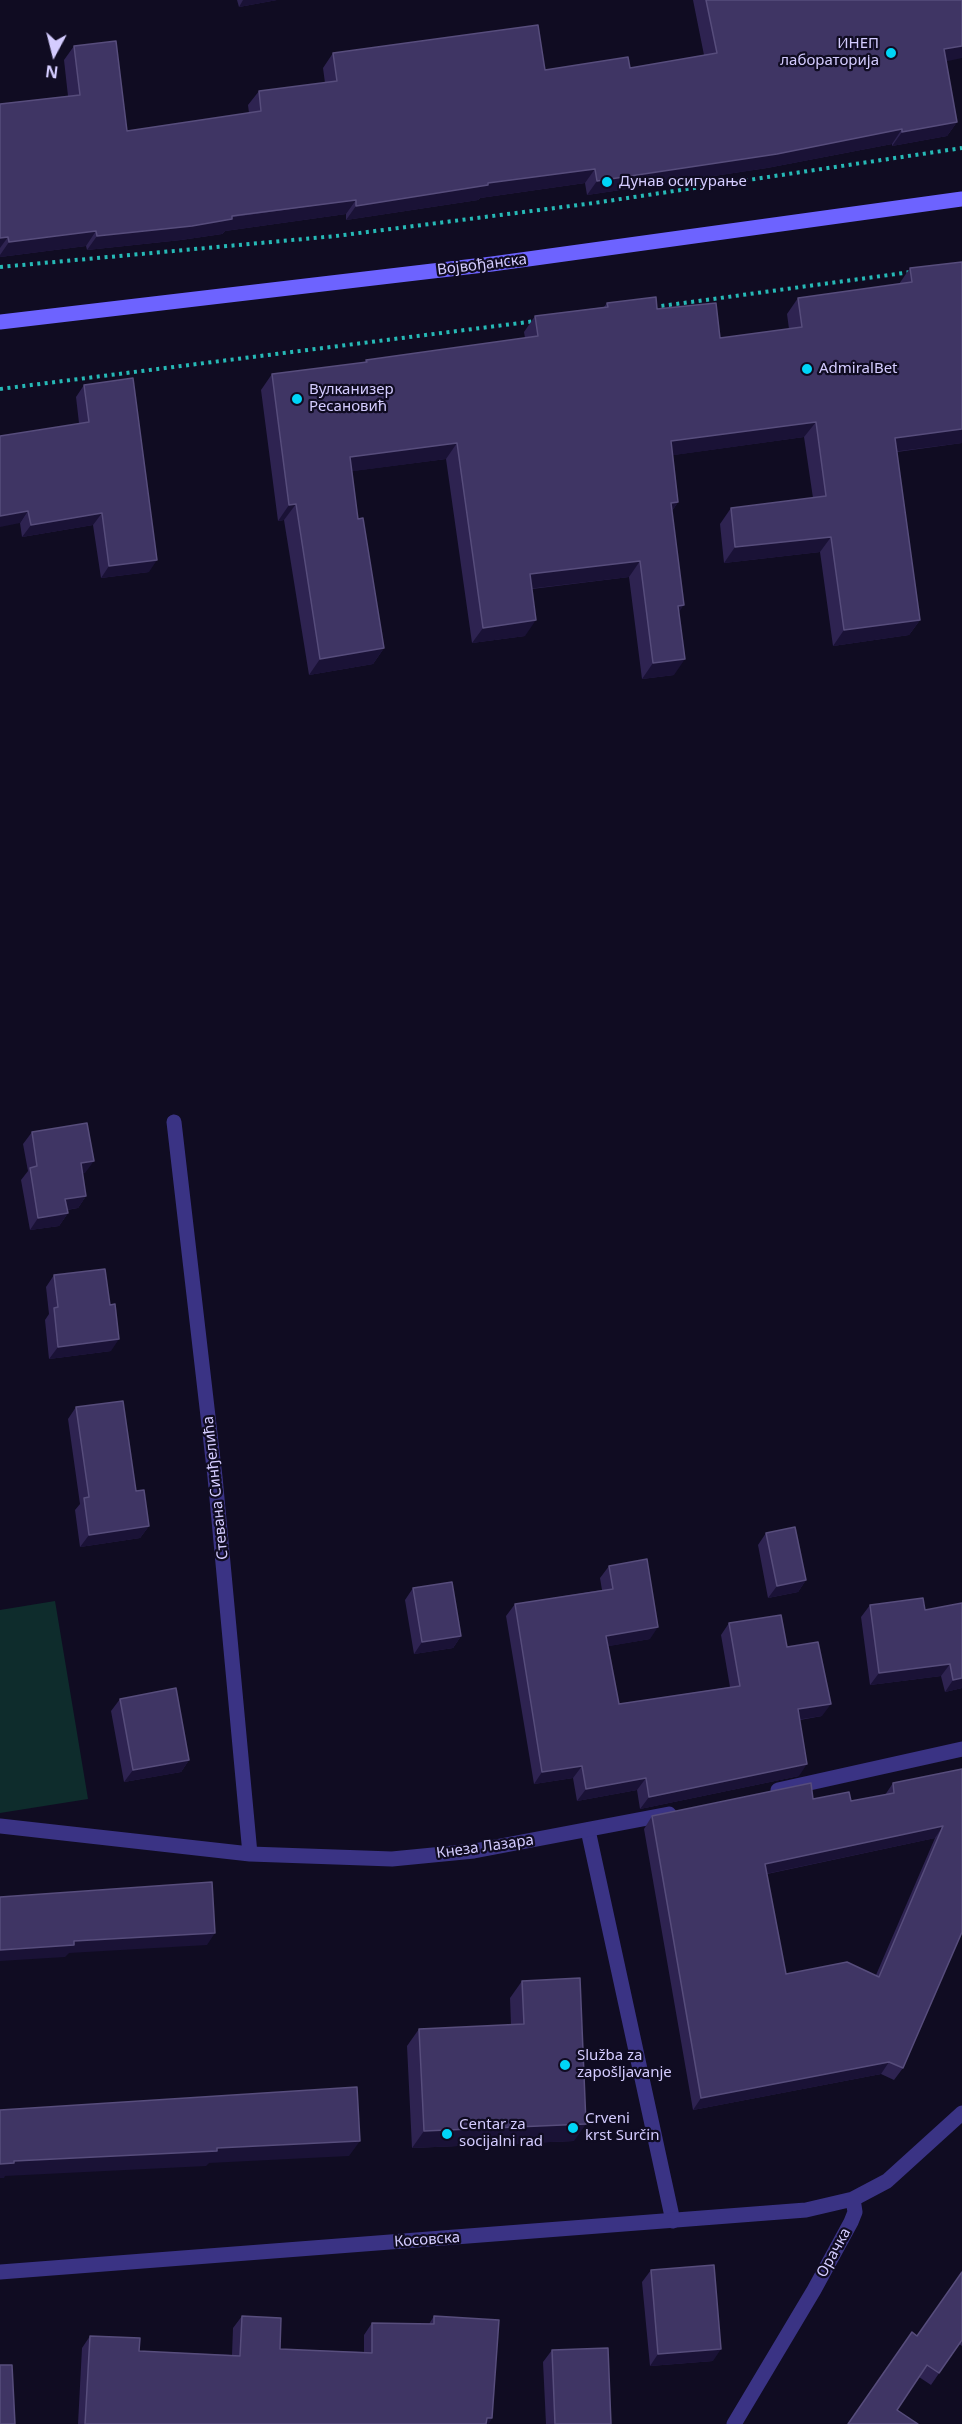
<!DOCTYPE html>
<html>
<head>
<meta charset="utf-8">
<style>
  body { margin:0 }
  #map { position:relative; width:962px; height:2424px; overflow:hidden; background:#100c22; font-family:"Noto Sans",sans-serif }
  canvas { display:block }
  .north { position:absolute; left:24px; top:24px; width:60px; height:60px; -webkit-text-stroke:4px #100c22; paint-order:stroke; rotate:187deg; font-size:16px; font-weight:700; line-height:24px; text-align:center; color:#d4ccff }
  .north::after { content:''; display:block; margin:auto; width:21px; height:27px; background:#d4ccff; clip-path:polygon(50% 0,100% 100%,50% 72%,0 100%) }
</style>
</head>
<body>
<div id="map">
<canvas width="962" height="2424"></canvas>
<div class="north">N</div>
</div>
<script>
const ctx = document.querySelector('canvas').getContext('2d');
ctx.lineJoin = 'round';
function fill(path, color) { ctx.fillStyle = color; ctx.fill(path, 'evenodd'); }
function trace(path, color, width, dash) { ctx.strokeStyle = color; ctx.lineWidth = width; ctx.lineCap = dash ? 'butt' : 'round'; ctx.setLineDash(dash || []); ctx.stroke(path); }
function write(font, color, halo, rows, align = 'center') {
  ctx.font = font + ' "Noto Sans",sans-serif'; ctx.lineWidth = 4.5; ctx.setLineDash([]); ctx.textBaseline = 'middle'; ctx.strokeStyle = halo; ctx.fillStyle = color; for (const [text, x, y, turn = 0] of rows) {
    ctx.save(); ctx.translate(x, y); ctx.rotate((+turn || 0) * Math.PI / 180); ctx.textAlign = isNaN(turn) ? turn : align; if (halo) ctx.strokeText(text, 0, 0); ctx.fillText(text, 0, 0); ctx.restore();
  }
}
fill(new Path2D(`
  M 55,1601 L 88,1799 L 0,1813 L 0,1610 Z`), '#0e2c2c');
trace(new Path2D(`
  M 0,267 L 336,236 L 594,203 L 962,148
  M 654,307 L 911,272
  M 0,389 L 536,321`), '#26b9b6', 4, [3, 4.5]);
trace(new Path2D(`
  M 588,1830 L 673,2221`), '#3a3384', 15);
trace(new Path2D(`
  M 174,1122 L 215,1477 L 250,1854
  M 778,1790 L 962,1749
  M 0,1826 L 250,1854 L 392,1859 L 474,1851 L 669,1814
  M 0,2272 L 806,2210 L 853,2199 L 887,2181 L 962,2113
  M 734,2424 L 814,2290 L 851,2222 L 855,2212 L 853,2199`), '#3a3384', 15);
trace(new Path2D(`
  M 0,322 L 492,264 L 962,199`), '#6d63ff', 15);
fill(new Path2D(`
  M 237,0 L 277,0 L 239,7 Z
  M 693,0 L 962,0 L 946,61 L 957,122 L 947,136 L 892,146 L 892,144 L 767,168 L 587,195 L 585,183 L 480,198 L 478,200 L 346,220 L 346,214 L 225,231 L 222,234 L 181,240 L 87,250 L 86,246 L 0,257 L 0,104 L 68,96 L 64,60 L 74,46 L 127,131 L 249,113 L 248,105 L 259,91 L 325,83 L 323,68 L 333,53 L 545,70 L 630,68 L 704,55 Z
  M 962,262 L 962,443 L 897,452 L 920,620 L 909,635 L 833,646 L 820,552 L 724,563 L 720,524 L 731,508 L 813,498 L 804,437 L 673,455 L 678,502 L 672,511 L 679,613 L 674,675 L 642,679 L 629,577 L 532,589 L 525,636 L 472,643 L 446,459 L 352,471 L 358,519 L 384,648 L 373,664 L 309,675 L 284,520 L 278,521 L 261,390 L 272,374 L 364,363 L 366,360 L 525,338 L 524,332 L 535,316 L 604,307 L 607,303 L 657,309 L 720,338 L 789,329 L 787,314 L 798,298 L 899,284 L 910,268 Z
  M 84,385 L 149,572 L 101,578 L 93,525 L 22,537 L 20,523 L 79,423 L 76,397 Z
  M 32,1132 L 85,1173 L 82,1173 L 86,1196 L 78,1208 L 67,1210 L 68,1213 L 59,1226 L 30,1230 L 21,1180 L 28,1171 L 23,1144 Z
  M 54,1275 L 111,1351 L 49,1359 L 45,1320 L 49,1314 L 46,1287 Z
  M 76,1407 L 136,1491 L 149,1526 L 140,1538 L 80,1547 L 75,1510 L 80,1504 L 68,1419 Z
  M 766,1533 L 806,1580 L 798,1592 L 768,1598 L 758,1545 Z
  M 609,1566 L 650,1639 L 608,1646 L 619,1704 L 730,1687 L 721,1635 L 729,1623 L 787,1647 L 822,1716 L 800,1720 L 799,1776 L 640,1809 L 637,1790 L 577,1801 L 573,1778 L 534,1784 L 506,1616 L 515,1604 L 602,1590 L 600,1578 Z
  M 413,1588 L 461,1636 L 453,1648 L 414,1654 L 405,1600 Z
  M 870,1605 L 925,1610 L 962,1688 L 945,1692 L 941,1676 L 870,1685 L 861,1617 Z
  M 120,1699 L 189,1760 L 181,1772 L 124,1782 L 111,1711 Z
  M 962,1769 L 903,2068 L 894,2080 L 881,2074 L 693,2110 L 644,1829 L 652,1816 L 813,1799 L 851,1801 L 885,1795 L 893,1783 ZM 935,1838 L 876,1975 L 786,1974 L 767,1874 Z
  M 522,1981 L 574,2141 L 412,2148 L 407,2046 L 419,2029 L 511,2025 L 510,1998 Z
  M 651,2270 L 713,2361 L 650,2366 L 642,2282 Z
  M 962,2272 L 962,2346 L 959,2344 L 931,2385 L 919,2377 L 848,2424 L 917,2336 Z
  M 242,2316 L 280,2349 L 364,2352 L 364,2335 L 372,2323 L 429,2324 L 434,2316 L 489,2424 L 78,2424 L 82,2348 L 90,2336 L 139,2351 L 232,2355 L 233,2328 Z
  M 552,2350 L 611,2424 L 546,2424 L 543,2362 Z`), '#2e2351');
fill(new Path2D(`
  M 243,0 L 277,0 L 239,7 Z
  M 962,46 L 962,58 L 934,64 L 944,49 Z
  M 957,122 L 947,136 L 892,146 L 902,132 Z
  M 902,129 L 892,144 L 767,168 L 587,195 L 597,181 Z
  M 595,169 L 585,183 L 480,198 L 478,200 L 346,220 L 356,206 L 488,183 Z
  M 356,200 L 346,214 L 225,231 L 222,234 L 181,240 L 87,250 L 97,236 Z
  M 96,231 L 86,246 L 0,257 L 0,255 L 9,242 Z
  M 8,237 L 0,248 L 0,238 Z
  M 816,422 L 804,437 L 660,457 L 671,441 Z
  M 962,429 L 962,443 L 884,453 L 895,438 Z
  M 457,443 L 446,459 L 339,473 L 350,457 Z
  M 678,502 L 667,518 L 671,503 Z
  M 296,504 L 284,520 L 278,521 L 289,505 Z
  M 28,511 L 20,523 L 0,527 L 0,516 Z
  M 102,513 L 93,525 L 22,537 L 31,525 Z
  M 831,537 L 820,552 L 724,563 L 735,547 Z
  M 157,560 L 149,572 L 101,578 L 109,566 Z
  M 640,561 L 629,577 L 519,590 L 530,574 Z
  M 684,605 L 673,621 L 678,606 Z
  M 536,620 L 525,636 L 472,643 L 483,628 Z
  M 920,620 L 909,635 L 833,646 L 844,630 Z
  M 384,648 L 373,664 L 309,675 L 320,659 Z
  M 685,659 L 674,675 L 642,679 L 653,663 Z
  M 94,1161 L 85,1173 L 72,1175 L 81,1163 Z
  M 86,1196 L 78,1208 L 57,1211 L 65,1199 Z
  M 68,1213 L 59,1226 L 30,1230 L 38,1218 Z
  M 119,1339 L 111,1351 L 49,1359 L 58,1347 Z
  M 149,1526 L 140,1538 L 80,1547 L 89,1535 Z
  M 806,1580 L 798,1592 L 768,1598 L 777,1586 Z
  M 658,1627 L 650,1639 L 598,1648 L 606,1636 Z
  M 461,1636 L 453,1648 L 414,1654 L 422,1642 Z
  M 950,1664 L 941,1676 L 870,1685 L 879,1673 Z
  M 962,1678 L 962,1688 L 945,1692 L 953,1680 Z
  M 831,1704 L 822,1716 L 789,1721 L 798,1709 Z
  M 189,1760 L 181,1772 L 124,1782 L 133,1770 Z
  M 807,1764 L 799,1776 L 640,1809 L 649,1797 Z
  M 582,1766 L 573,1778 L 534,1784 L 542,1772 Z
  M 646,1778 L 637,1790 L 577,1801 L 586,1789 Z
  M 943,1826 L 935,1838 L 756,1876 L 765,1864 Z
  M 215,1933 L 207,1945 L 69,1953 L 65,1957 L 0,1961 L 0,1950 L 74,1941 Z
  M 889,2062 L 881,2074 L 693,2110 L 701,2098 Z
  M 586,2124 L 574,2141 L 412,2148 L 424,2131 Z
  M 360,2141 L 349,2156 L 209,2163 L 206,2166 L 5,2176 L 4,2178 L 0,2178 L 0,2164 L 14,2161 L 217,2148 Z
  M 721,2349 L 713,2361 L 650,2366 L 658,2354 Z
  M 487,2418 L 492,2418 L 489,2424 L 483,2424 Z`), '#1a1236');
const building = new Path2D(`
  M 706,0 L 962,0 L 962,46 L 944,49 L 957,122 L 902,132 L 902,129 L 777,154 L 597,181 L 595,169 L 488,183 L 488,185 L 356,206 L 356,200 L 232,216 L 232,219 L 192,226 L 97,236 L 96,231 L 9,242 L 8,237 L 0,238 L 0,104 L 80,95 L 74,46 L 116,41 L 127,131 L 261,111 L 259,91 L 337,81 L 333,53 L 538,25 L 545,70 L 628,57 L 630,68 L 717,53 Z
  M 962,262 L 962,429 L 895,438 L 920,620 L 844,630 L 831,537 L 735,547 L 731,508 L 826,496 L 816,422 L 671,441 L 678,502 L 671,503 L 684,605 L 678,606 L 685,659 L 653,663 L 640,561 L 530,574 L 536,620 L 483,628 L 457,443 L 350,457 L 358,519 L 363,518 L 384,648 L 320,659 L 296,504 L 289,505 L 272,374 L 367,362 L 366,360 L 538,336 L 535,316 L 608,307 L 607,303 L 656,297 L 657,309 L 716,303 L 720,338 L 802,327 L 798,298 L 912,282 L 910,268 Z
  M 133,378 L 157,560 L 109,566 L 102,513 L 31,525 L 28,511 L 0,516 L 0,436 L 89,422 L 84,385 Z
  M 87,1123 L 94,1161 L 81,1163 L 86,1196 L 65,1199 L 68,1213 L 38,1218 L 30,1168 L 37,1166 L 32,1132 Z
  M 105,1269 L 110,1305 L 115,1304 L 119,1339 L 58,1347 L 54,1308 L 58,1307 L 54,1275 Z
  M 123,1401 L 136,1491 L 144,1490 L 149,1526 L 89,1535 L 84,1498 L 89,1497 L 76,1407 Z
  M 795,1527 L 806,1580 L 777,1586 L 766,1533 Z
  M 647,1559 L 658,1627 L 606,1636 L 619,1704 L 740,1686 L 729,1623 L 781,1615 L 787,1647 L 818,1642 L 831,1704 L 798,1709 L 807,1764 L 649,1797 L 646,1778 L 586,1789 L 582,1766 L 542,1772 L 515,1604 L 613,1589 L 609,1566 Z
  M 452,1582 L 461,1636 L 422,1642 L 413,1588 Z
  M 923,1598 L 925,1610 L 962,1603 L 962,1678 L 953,1680 L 950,1664 L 879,1673 L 870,1605 Z
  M 176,1688 L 189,1760 L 133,1770 L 120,1699 Z
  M 962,1769 L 962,1932 L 903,2068 L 889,2062 L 701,2098 L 652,1816 L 811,1783 L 813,1799 L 849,1792 L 851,1801 L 894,1793 L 893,1783 ZM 943,1826 L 879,1977 L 847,1962 L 786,1974 L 765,1864 Z
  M 212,1882 L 215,1933 L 74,1941 L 74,1945 L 0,1950 L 0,1897 Z
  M 580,1978 L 586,2124 L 424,2131 L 419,2029 L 524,2024 L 522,1981 Z
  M 357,2087 L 360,2141 L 217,2148 L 217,2151 L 14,2161 L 14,2163 L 0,2164 L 0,2110 Z
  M 714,2265 L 721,2349 L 658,2354 L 651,2270 Z
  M 962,2272 L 962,2340 L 939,2373 L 927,2365 L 897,2410 L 918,2424 L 848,2424 L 912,2332 L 917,2336 Z
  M 242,2316 L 281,2318 L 280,2349 L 372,2353 L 372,2323 L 434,2324 L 434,2316 L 499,2320 L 492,2418 L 487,2418 L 486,2424 L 85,2424 L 90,2336 L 140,2338 L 139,2351 L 240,2356 Z
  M 608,2348 L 611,2424 L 555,2424 L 552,2350 Z
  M 0,2365 L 12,2365 L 15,2424 L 0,2424 Z`);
fill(building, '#3f3564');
trace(building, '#574d7c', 1.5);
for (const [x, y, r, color] of [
  [891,53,6,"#00d5f7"],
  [607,182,6,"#00d5f7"],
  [807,369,6,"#00d5f7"],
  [297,399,6,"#00d5f7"],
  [565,2065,6,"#00d5f7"],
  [573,2128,6,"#00d5f7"],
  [447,2134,6,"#00d5f7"]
]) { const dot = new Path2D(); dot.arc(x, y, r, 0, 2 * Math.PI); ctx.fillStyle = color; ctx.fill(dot); trace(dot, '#100c22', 2); }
write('15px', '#d4ccff', '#100c22', [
  ["ИНЕП",879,44,"right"],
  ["лабораторија",879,61,"right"],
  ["Дунав осигурање",619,182],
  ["AdmiralBet",819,369],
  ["Вулканизер",309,390],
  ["Ресановић",309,407],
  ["Služba za",577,2056],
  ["zapošljavanje",577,2073],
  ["Crveni",585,2119],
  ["krst Surčin",585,2136],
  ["Centar za",459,2125],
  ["socijalni rad",459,2142]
], 'left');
write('15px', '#d4ccff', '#100c22', [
  ["Војвођанска",482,265,-7],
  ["Стевана Синђелића",216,1488,-96],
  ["Кнеза Лазара",485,1847,-8],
  ["Косовска",427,2240,-4],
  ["Орачка",834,2253,-61]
]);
</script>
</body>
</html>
